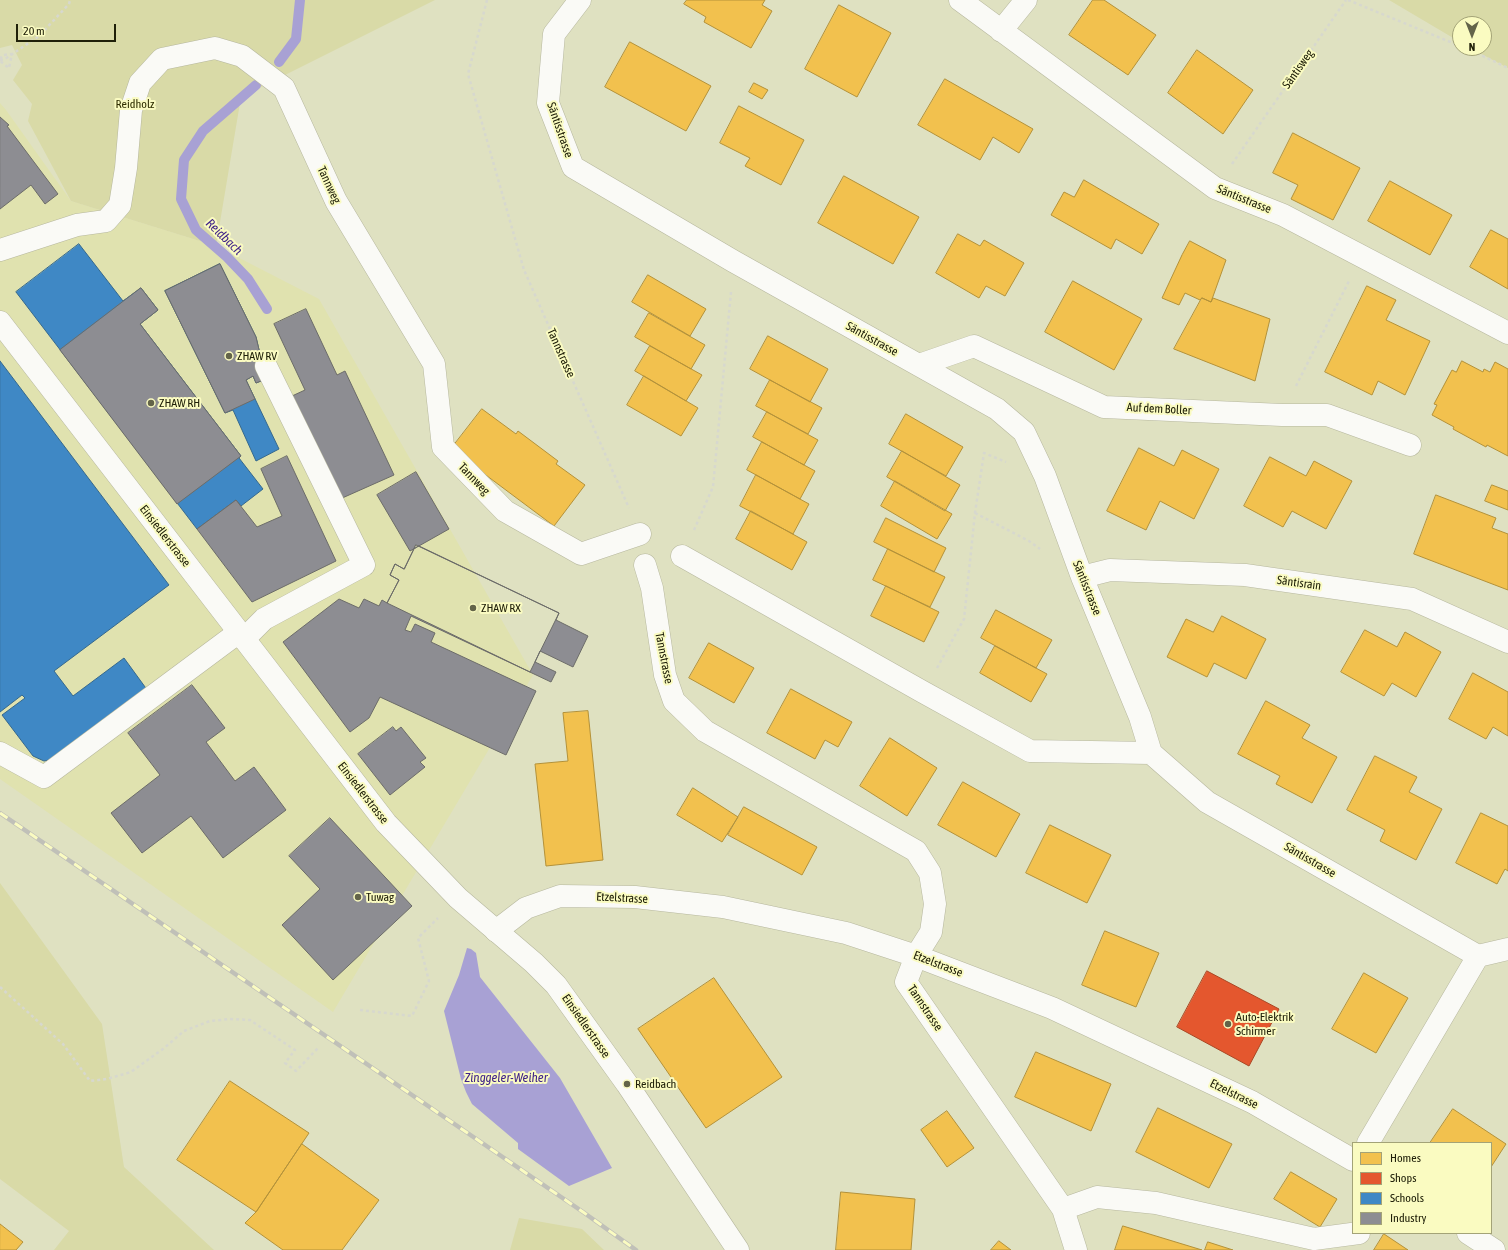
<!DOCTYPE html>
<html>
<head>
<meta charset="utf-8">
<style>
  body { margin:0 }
  #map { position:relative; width:1508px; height:1250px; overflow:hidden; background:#dfe1c1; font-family:"Asap Condensed",sans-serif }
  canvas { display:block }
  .legend { position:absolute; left:1352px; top:1142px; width:140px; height:92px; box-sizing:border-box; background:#fafbc1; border:1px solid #a3a377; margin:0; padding:5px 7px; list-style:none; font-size:12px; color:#202009 }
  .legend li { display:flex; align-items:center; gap:8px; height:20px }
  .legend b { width:20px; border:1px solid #a3a377 }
  .north { position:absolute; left:1452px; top:16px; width:40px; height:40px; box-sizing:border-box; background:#fafbc1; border:1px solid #a3a377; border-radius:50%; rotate:180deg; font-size:11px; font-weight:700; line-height:16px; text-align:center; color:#202009 }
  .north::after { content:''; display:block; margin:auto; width:14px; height:18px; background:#636449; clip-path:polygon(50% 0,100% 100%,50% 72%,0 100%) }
  .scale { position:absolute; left:16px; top:24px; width:100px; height:18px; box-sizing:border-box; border:2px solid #202009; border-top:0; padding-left:5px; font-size:12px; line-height:14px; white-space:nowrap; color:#202009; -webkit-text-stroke:3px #fafbc1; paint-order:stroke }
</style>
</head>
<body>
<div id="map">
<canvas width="1508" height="1250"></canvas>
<ul class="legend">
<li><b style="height:11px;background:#f2c14e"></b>Homes</li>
<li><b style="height:11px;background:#e4572e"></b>Shops</li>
<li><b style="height:11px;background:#3f88c5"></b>Schools</li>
<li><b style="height:11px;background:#8d8d92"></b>Industry</li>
</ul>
<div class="north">N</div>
<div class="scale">20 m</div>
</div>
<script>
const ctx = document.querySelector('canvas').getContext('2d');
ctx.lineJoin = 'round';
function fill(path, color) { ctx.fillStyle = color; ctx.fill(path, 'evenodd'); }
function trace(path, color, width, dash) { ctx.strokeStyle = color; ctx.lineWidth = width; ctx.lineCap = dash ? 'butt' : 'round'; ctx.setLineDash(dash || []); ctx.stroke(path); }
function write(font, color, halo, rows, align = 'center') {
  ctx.font = font + ' "Asap Condensed",sans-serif'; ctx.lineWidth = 4; ctx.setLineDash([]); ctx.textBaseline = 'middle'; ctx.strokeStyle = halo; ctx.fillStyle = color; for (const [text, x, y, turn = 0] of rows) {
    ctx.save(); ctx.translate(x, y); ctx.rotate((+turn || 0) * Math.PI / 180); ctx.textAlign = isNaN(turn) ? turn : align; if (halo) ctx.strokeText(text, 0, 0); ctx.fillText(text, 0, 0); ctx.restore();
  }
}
fill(new Path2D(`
  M 0,103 L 6,110 L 71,201 L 216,246 L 319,299 L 533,675 L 333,1012 L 0,779 Z`), '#e0e2af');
fill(new Path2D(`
  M 0,0 L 435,0 L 241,97 L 216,246 L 71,201 L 28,121 L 32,104 L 13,80 L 22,65 L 12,45 L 0,48 Z
  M 1389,0 L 1508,0 L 1508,68 L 1470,48 L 1484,48 L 1484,24 L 1460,24 L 1460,42 Z
  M 0,883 L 102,1024 L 124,1167 L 214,1250 L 54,1250 L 69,1231 L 0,1179 Z
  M 519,1218 L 582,1229 L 604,1250 L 510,1250 Z`), '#d9daa7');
fill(new Path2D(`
  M 467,948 L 471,949 L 476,953 L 480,977 L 560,1078 L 612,1168 L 569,1186 L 518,1149 L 518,1143 L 472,1104 L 466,1092 L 461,1079 L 444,1011 L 459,975 Z`), '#a8a1d4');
const homes = new Path2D(`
  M 687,0 L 765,0 L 762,5 L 772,11 L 751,48 L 704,22 L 706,17 L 684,4 Z
  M 1093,0 L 1104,0 L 1156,35 L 1128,75 L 1069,35 Z
  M 839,5 L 891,33 L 857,97 L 805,69 Z
  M 630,42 L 711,86 L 686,131 L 605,87 Z
  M 1197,50 L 1253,90 L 1223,134 L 1168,93 Z
  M 945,79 L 1033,129 L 1019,153 L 993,137 L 980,160 L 918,125 Z
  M 754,83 L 768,90 L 762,99 L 749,92 Z
  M 739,106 L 804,140 L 781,185 L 745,166 L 750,158 L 720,143 Z
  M 1293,133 L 1360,168 L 1333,220 L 1291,199 L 1298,185 L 1273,173 Z
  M 844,176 L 919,217 L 893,264 L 818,223 Z
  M 1084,180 L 1159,224 L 1142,254 L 1116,239 L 1111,249 L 1051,215 L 1064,192 L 1074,197 Z
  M 1390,181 L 1452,215 L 1430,255 L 1368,221 Z
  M 1491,230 L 1508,239 L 1508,289 L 1470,267 Z
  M 958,234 L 980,246 L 984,240 L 1024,263 L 1005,296 L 986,286 L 979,298 L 936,273 Z
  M 1190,241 L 1226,260 L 1211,302 L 1202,298 L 1200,300 L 1185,293 L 1179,305 L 1162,298 L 1182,255 Z
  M 648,275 L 706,309 L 690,336 L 632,302 Z
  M 1073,281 L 1142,319 L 1114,370 L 1045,332 Z
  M 1367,286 L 1396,300 L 1386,320 L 1430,341 L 1405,395 L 1378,381 L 1372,395 L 1325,372 Z
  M 1202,298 L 1211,302 L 1213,298 L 1270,319 L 1255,381 L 1174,349 Z
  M 649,313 L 705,345 L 691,369 L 635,337 Z
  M 768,336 L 828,369 L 810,402 L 750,369 Z
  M 650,346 L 702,375 L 686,401 L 635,371 Z
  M 1462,361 L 1483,372 L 1484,369 L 1490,372 L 1495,362 L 1508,369 L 1508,456 L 1487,445 L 1486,447 L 1453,429 L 1454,427 L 1432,415 L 1437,405 L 1434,404 L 1452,370 L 1456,372 Z
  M 644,376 L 698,408 L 681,436 L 627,405 Z
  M 770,380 L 822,408 L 808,434 L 756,406 Z
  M 482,409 L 516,434 L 518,431 L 558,461 L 556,464 L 585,485 L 554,526 L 451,449 Z
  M 767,412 L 818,440 L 804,465 L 753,437 Z
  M 906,414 L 963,447 L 946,476 L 889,444 Z
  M 762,442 L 815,471 L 800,499 L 747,470 Z
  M 1139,448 L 1174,466 L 1182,450 L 1219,469 L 1194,519 L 1160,501 L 1146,530 L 1107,511 Z
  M 902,451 L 960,485 L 945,511 L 887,477 Z
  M 1270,457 L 1306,476 L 1314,461 L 1352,481 L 1326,529 L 1292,511 L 1283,527 L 1244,506 Z
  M 756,475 L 809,504 L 793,534 L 740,506 Z
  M 895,481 L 952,514 L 937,539 L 881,506 Z
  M 1492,485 L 1508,491 L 1508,510 L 1485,501 Z
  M 1436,495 L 1496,518 L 1492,528 L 1508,534 L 1508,590 L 1414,554 Z
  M 751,511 L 807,542 L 792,570 L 736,539 Z
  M 886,518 L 946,548 L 934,572 L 874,542 Z
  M 888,549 L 945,577 L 930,607 L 873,580 Z
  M 886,586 L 939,612 L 924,642 L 871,616 Z
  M 996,610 L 1052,640 L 1036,668 L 981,638 Z
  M 1222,616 L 1266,639 L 1246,679 L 1214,663 L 1207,677 L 1167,657 L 1186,619 L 1213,632 Z
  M 1365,630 L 1397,647 L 1405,632 L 1441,652 L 1416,697 L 1392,683 L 1384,696 L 1341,672 Z
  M 709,643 L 754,668 L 734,703 L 689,678 Z
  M 995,646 L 1047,674 L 1031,702 L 980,673 Z
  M 1473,673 L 1508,692 L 1508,736 L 1493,727 L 1486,739 L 1449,719 Z
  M 791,689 L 852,722 L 838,747 L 825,740 L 815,759 L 767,733 Z
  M 1266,701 L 1310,725 L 1302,738 L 1337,757 L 1312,803 L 1276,784 L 1280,776 L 1238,754 Z
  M 588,711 L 603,860 L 546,866 L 535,764 L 568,761 L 563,713 Z
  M 890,738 L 937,768 L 907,816 L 860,786 Z
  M 1375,756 L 1417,777 L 1409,792 L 1442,809 L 1416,860 L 1380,841 L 1385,830 L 1347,810 Z
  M 963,782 L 1020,814 L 996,857 L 938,825 Z
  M 693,788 L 738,817 L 722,842 L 677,815 Z
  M 744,807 L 817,847 L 802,875 L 728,835 Z
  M 1481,813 L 1508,826 L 1508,871 L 1505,869 L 1497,884 L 1456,863 Z
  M 1050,825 L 1111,855 L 1087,903 L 1026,873 Z
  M 1105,931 L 1159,953 L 1136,1007 L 1082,985 Z
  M 1364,973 L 1408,998 L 1376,1053 L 1332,1029 Z
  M 714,978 L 782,1077 L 706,1128 L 638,1029 Z
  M 1036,1052 L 1111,1084 L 1091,1131 L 1015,1097 Z
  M 230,1081 L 309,1133 L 256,1212 L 177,1160 Z
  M 1158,1108 L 1232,1144 L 1209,1188 L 1136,1152 Z
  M 1453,1109 L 1506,1144 L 1491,1167 L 1491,1143 L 1430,1143 Z
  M 947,1111 L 974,1148 L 947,1167 L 921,1130 Z
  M 302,1144 L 379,1200 L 342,1250 L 283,1250 L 245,1223 L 256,1212 Z
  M 1291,1172 L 1337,1199 L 1320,1227 L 1274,1199 Z
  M 841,1192 L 915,1199 L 911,1250 L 836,1250 Z
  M 0,1224 L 23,1242 L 16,1250 L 0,1250 Z
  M 1123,1226 L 1202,1250 L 1115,1250 Z
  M 1384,1234 L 1408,1250 L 1374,1250 Z
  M 999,1241 L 1011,1250 L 991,1250 Z
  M 1208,1242 L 1233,1250 L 1205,1250 Z`);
fill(homes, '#f2c14e');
trace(homes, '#b39139', 1);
const shops = new Path2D(`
  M 1207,971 L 1279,1009 L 1249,1066 L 1177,1027 Z`);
fill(shops, '#e4572e');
trace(shops, '#a94623', 1);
const schools = new Path2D(`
  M 79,244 L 123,301 L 141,288 L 158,310 L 140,324 L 241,456 L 239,458 L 263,489 L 241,506 L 236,500 L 197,529 L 16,292 Z
  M 220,264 L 256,337 L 266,379 L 256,383 L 253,376 L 246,380 L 279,449 L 256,461 L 233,410 L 225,413 L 165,291 Z
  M 0,361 L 169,585 L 54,671 L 73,696 L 124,658 L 148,691 L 59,758 L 44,761 L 33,756 L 2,715 L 25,698 L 22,695 L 0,712 Z`);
fill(schools, '#3f88c5');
trace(schools, '#36698d', 1);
const industry = new Path2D(`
  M 0,117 L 9,125 L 7,126 L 58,194 L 45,204 L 31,185 L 0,209 Z
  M 220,264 L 256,337 L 266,379 L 256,383 L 253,376 L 246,380 L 255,399 L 225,413 L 165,291 Z
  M 141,288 L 158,310 L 140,324 L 241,456 L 177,504 L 60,350 Z
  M 306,309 L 337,375 L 345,371 L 394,475 L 340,499 L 292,396 L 305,390 L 274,324 Z
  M 287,456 L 336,561 L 252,602 L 197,529 L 236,500 L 257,527 L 282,516 L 261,469 Z
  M 416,472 L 449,529 L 410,551 L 377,495 Z
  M 416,545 L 559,613 L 530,672 L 387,603 L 399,580 L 390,575 L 395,564 L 404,569 Z
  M 419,546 L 559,613 L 556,620 L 588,636 L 573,667 L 540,651 L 535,662 L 556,672 L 551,682 L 411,616 L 405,630 L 411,632 L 415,624 L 435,633 L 431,642 L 536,691 L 506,755 L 380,697 L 369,718 L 350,732 L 283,642 L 339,599 L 359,608 L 364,599 L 379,606 L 382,600 L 387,603 L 399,580 L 390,575 L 395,564 L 404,569 L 414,549 Z
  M 192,685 L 225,728 L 206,742 L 235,781 L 254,767 L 286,810 L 223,858 L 191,816 L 142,853 L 111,813 L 160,775 L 128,733 Z
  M 393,727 L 396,731 L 401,727 L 426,758 L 420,762 L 425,767 L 390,795 L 358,754 Z
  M 330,818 L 412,906 L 333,980 L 282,925 L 320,889 L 289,856 Z`);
fill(industry, '#8d8d92');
trace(industry, '#6c6c69', 1);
trace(new Path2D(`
  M 279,62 L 296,39 L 300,0
  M 256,85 L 203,131 L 184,160 L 181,199 L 196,230 L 227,257 L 248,279 L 267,309`), '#a8a1d4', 10);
const minor = new Path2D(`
  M 580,0 L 554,34 L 548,103 L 573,167 L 733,261 L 997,409 L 1024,432 L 1045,476 L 1082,577 L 1140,717 L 1151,753 L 1207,802 L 1478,956 L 1368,1143
  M 960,0 L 1215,188 L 1283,215 L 1508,333
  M 1001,31 L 1026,0
  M 0,250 L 77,225 L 106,221 L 120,205 L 126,168 L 131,110 L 140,83 L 162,59 L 215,48 L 242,56 L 284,88 L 336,201 L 434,364 L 443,447 L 505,511 L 581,554 L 640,534
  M 919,365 L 974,346 L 1104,407 L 1282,415 L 1327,415 L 1410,445
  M 682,556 L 923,692 L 1030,751 L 1151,753
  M 645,565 L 652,588 L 665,675 L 674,701 L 705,731 L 916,851 L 930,873 L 935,904 L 931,932 L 916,956 L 906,982 L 1063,1209 L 1076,1250
  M 1082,577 L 1110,570 L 1245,575 L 1412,599 L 1508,642
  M 244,639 L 264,619 L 364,565 L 266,366
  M 0,753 L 44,777 L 239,632
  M 496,931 L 526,908 L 560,896 L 635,897 L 723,907 L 846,933 L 916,956 L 1052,1008 L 1252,1102 L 1353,1160
  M 1478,956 L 1508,949
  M 1063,1209 L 1097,1197 L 1156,1203 L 1314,1239 L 1359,1233
  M 1468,1233 L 1494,1250`);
const major = new Path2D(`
  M 0,322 L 386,823 L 458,898 L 534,963 L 556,985 L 627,1084 L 738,1250`);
trace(minor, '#b6b79e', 23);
trace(major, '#b6b79e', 23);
trace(new Path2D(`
  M 487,0 L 468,74 L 524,270 L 629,508
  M 1348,0 L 1460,46
  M 1466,48 L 1508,68
  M 0,59 L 3,55 L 12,54 L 9,68 L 0,61
  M 0,60 L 5,59 L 39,36 L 69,4 L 70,0
  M 1232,164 L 1346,0
  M 1296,386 L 1349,281
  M 975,513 L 1029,541 L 1040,549
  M 694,530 L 713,487 L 731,292
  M 937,668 L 964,619 L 975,513 L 984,453 L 1006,462
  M 0,987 L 63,1044 L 90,1081 L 107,1079 L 131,1072 L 163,1049 L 184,1031 L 210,1021 L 230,1019 L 250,1020 L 295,1050 L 285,1063 L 296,1071 L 319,1047
  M 360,1010 L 412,1016 L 429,981 L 418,938 L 438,918`), '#d7d8ce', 2.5, [3, 3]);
trace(minor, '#fafaf6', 22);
trace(major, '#fafaf6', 22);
const rail = new Path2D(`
  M 0,813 L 583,1212 L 636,1250`);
trace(rail, '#c0c0b8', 4.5);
trace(rail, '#fafbc1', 3, [9]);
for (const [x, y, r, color] of [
  [229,356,4,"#636449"],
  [151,403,4,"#636449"],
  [473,608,4,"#636449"],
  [358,897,4,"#636449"],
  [1228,1024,4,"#636449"],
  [627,1084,4,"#636449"]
]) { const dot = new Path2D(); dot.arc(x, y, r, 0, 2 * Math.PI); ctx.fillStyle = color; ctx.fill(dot); trace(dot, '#fafbc1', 1.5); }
write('12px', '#202009', '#fafbc1', [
  ["Säntisweg",1298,69,-55],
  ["Säntisstrasse",560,130,71],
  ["Tannweg",329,185,65],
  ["Säntisstrasse",1244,199,22],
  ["Säntisstrasse",872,339,29],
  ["Tannstrasse",561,353,66],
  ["Auf dem Boller",1159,409,3],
  ["Tannweg",474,479,46],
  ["Einsiedlerstrasse",165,536,52],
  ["Säntisrain",1299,583,8],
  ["Säntisstrasse",1087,588,68],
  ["Tannstrasse",664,658,79],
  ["Einsiedlerstrasse",363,793,52],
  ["Säntisstrasse",1310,860,30],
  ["Etzelstrasse",622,898,3],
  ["Etzelstrasse",938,964,21],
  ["Tannstrasse",925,1008,56],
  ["Einsiedlerstrasse",586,1026,55],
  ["Etzelstrasse",1234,1094,26]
]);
write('12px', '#2e2d00', '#fafbc1', [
  ["Reidholz",135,104]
]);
write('12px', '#202009', '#fafbc1', [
  ["ZHAW RV",237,356],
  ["ZHAW RH",159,403],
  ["ZHAW RX",481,608],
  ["Tuwag",366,897],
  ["Auto-Elektrik",1236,1017],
  ["Schirmer",1236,1031],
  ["Reidbach",635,1084]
], 'left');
write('italic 13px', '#3f2288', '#fafbc1', [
  ["Reidbach",224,237,44],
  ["Zinggeler-Weiher",506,1078]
]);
</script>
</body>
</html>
